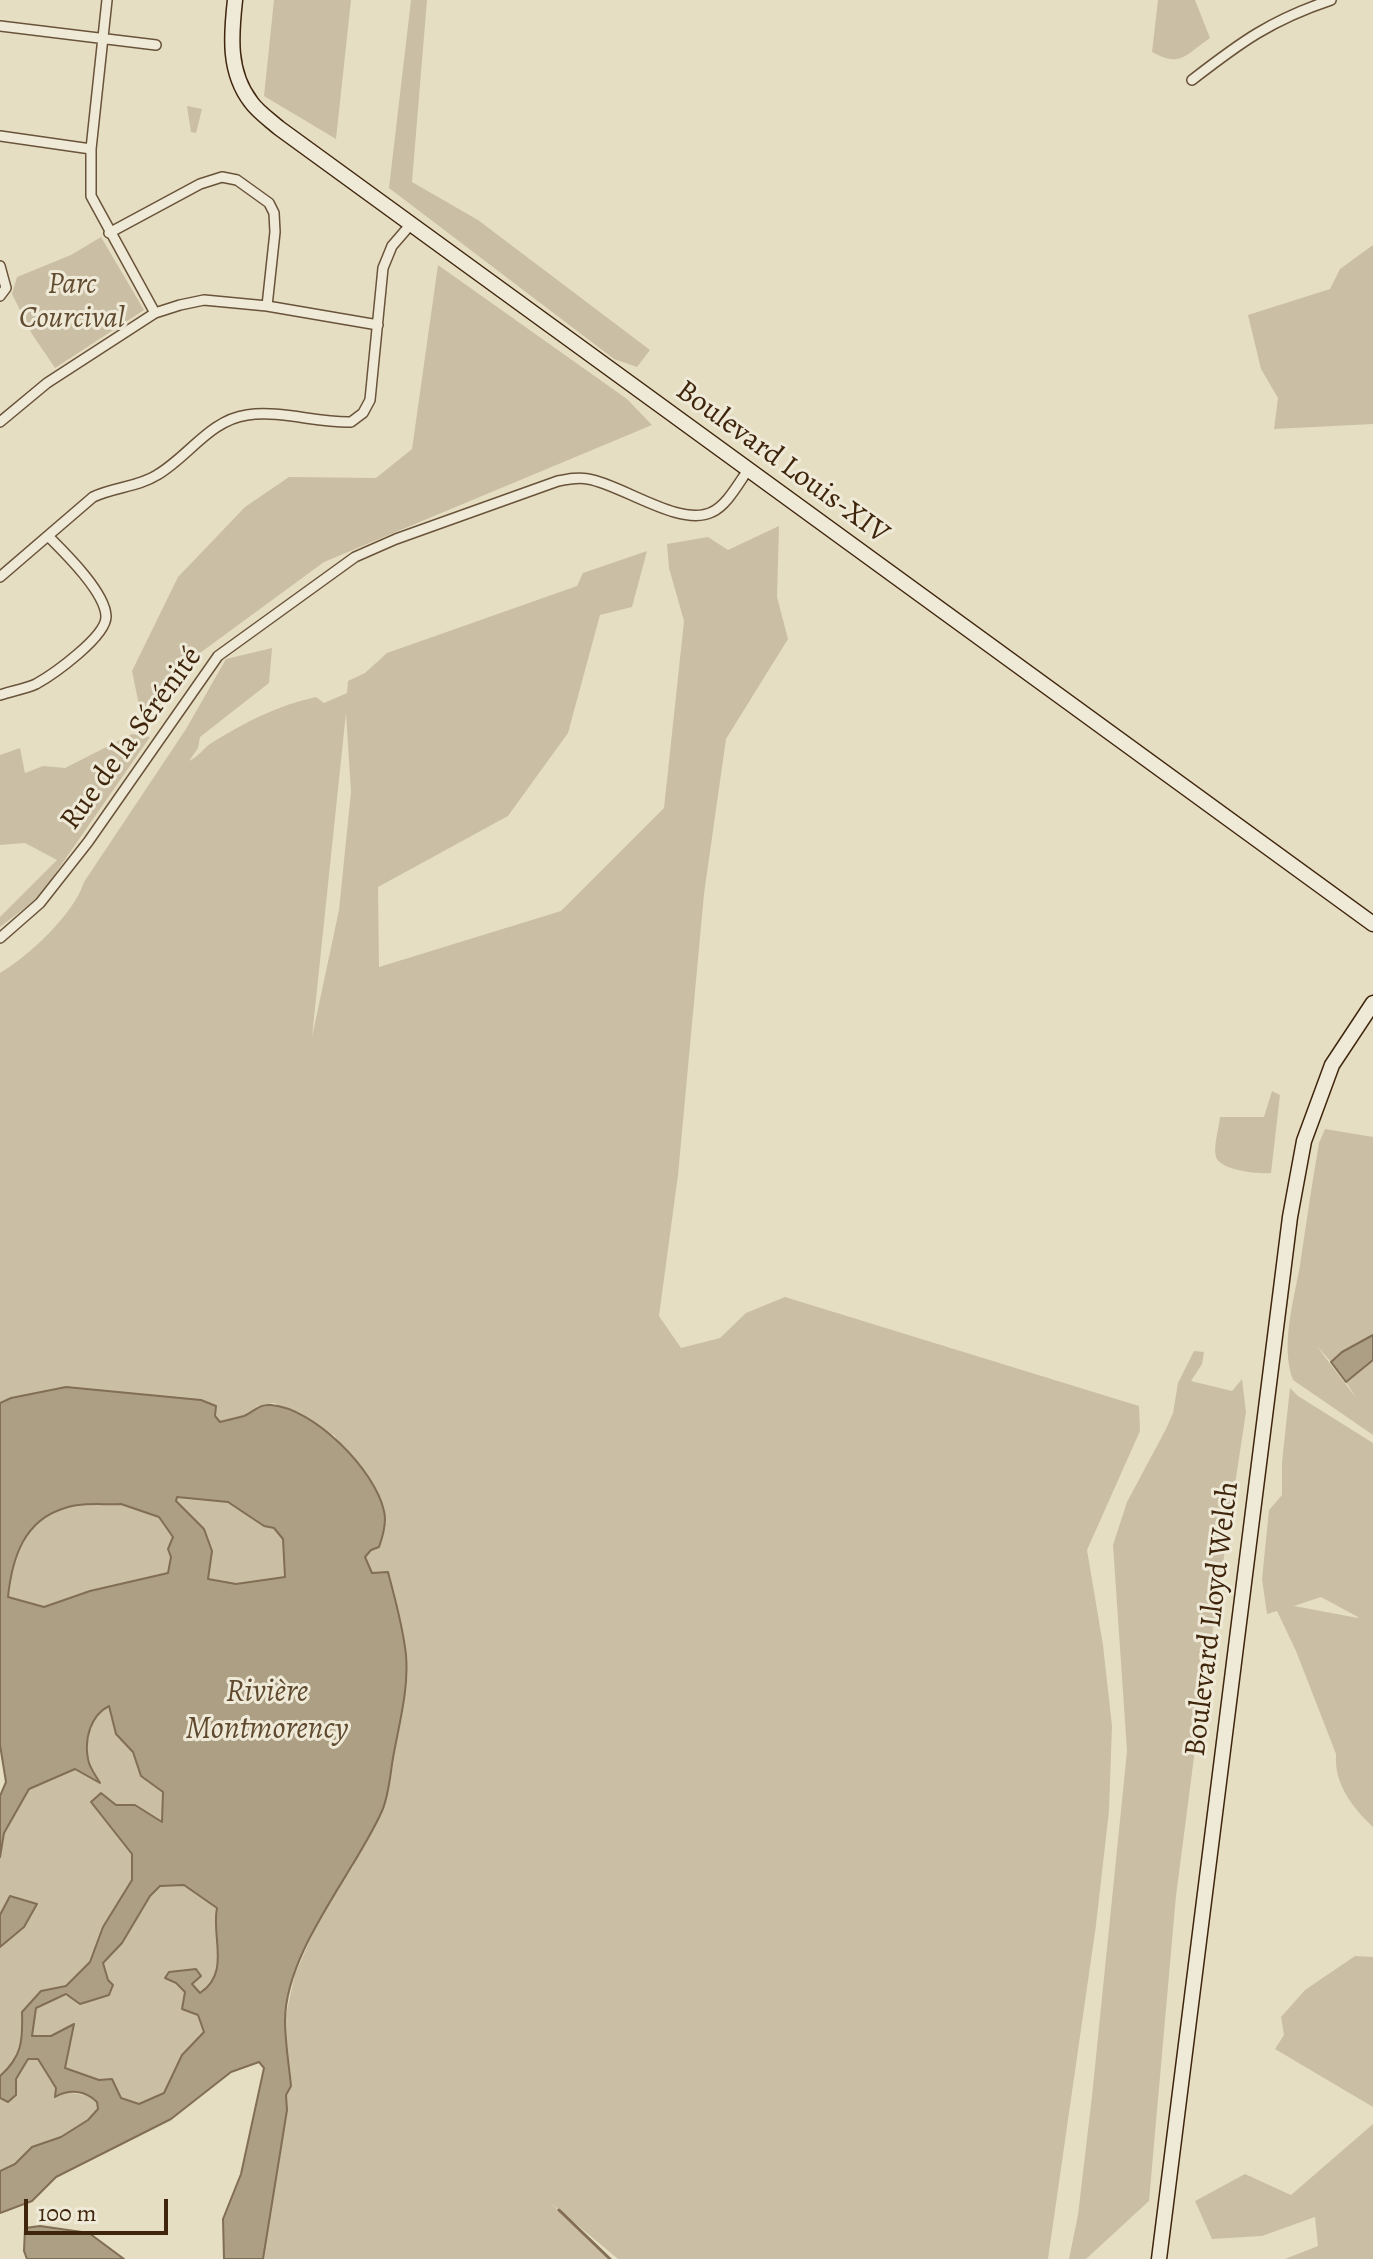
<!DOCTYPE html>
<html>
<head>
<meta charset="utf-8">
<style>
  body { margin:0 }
  #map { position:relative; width:1373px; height:2259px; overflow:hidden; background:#e6dec3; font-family:Alegreya,serif }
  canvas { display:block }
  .scale { position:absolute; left:24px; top:2199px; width:144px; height:36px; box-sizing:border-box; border:4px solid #3f250b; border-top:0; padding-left:10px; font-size:24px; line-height:28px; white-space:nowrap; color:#3f250b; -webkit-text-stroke:6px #efead8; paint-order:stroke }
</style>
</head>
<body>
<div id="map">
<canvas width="1373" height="2259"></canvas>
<div class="scale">100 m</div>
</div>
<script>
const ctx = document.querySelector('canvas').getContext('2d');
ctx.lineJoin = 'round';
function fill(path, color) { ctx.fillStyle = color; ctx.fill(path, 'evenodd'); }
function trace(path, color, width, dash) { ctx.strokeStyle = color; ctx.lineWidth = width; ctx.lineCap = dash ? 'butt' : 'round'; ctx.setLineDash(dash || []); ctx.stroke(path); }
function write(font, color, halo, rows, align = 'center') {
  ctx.font = font + ' Alegreya,serif'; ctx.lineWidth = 6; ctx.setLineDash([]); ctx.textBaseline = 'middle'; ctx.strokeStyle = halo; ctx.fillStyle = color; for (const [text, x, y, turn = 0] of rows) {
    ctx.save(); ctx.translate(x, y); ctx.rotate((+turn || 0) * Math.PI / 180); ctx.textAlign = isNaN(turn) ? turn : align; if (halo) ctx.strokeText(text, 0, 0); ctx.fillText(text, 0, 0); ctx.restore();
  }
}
fill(new Path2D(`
  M 274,0 L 351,0 L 336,139 L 264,96 Z
  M 411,0 L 427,0 L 412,182 L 478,220 L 650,350 L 637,367 L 614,359 L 389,188 Z
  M 1158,0 L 1195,0 L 1210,38 C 1185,55 1181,68 1152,52 Z
  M 187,106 L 202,109 L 196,133 L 191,132 Z
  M 101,237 L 144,310 L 55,368 L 32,334 L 12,294 L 17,277 L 71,255 Z
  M 1373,245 L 1373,424 L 1274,429 L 1278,398 L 1261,369 L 1248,315 L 1330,289 L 1340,269 Z
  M 438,265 L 627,399 L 652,425 L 324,562 L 200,653 L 157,710 L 140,710 L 132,671 L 178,577 L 245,507 L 289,477 L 376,478 L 412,449 Z
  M 779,526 L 777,597 L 788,639 L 726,739 L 704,894 L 678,1175 L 659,1316 L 681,1348 L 720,1338 L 746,1313 L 785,1297 L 1139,1406 L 1140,1431 L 1087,1550 L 1103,1645 L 1112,1726 L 1109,1811 L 1096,1925 L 1048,2259 L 618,2259 L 551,2203 L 608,2259 L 263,2259 L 287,2110 L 285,2019 L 295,1974 L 323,1911 L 353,1867 L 404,1699 L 406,1658 L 400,1618 L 387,1572 L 372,1573 L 365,1557 L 371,1550 L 335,1436 L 274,1403 L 257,1406 L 248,1415 L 220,1422 L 215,1416 L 11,1398 L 0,1403 L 0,973 C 29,956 74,914 84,882 L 186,729 L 226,659 L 272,648 L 269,683 L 200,737 L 198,748 L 189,761 C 200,756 203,748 213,742 C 245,722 279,705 316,697 L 324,703 L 347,693 L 348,681 L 365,673 L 387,653 L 577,586 L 583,573 L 647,551 L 632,607 L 600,615 L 568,733 L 508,816 L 378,887 L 379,967 L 561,911 L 664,808 L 684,621 L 669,568 L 667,544 L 708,537 L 728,550 ZM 346,713 L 351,792 L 339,910 L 312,1037 Z
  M 132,734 L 150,737 L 39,897 L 0,927 L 0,917 L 57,860 L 25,843 L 0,845 L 0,755 L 20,748 L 25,773 L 43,766 L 65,768 Z
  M 1272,1091 L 1280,1095 L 1271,1173 C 1259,1174 1221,1171 1216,1157 C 1213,1147 1219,1128 1220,1117 L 1264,1117 Z
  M 1325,1129 L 1373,1137 L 1373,1335 L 1342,1352 L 1331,1362 L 1316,1345 L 1357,1399 L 1346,1382 L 1373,1360 L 1373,1435 L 1293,1380 C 1280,1346 1294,1300 1300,1265 C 1306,1224 1312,1184 1319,1143 Z
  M 1194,1351 L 1204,1352 L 1202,1364 L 1191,1381 L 1232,1391 L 1242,1379 L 1246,1412 L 1197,1734 L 1176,1896 L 1149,2201 L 1086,2259 L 1069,2259 L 1078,2215 L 1092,2096 L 1127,1751 L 1113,1545 L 1127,1502 L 1166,1429 L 1173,1413 L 1178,1383 Z
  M 1290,1388 L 1298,1396 L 1373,1443 L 1373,1827 C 1352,1807 1334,1784 1336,1754 L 1296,1651 L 1277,1611 L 1267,1614 L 1262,1579 L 1269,1510 L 1282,1495 L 1282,1462 ZM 1321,1597 L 1358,1617 L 1358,1618 L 1294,1606 Z
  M 177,1497 L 228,1502 L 264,1526 L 274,1528 L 283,1539 L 285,1578 L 236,1584 L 208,1579 C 214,1535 206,1531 176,1501 Z
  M 121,1504 L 159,1517 L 173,1537 L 168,1573 L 90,1591 L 44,1607 L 8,1597 C 13,1558 24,1520 65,1508 C 82,1502 104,1505 121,1504 Z
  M 110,1705 L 116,1734 L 133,1752 L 141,1776 L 163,1792 L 162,1823 L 135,1805 L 116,1805 L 101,1793 L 92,1802 L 132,1854 L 132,1880 L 103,1927 L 90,1962 L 66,1986 L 41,1991 L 11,2066 L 0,2076 L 0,1947 L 24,1927 L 15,1899 L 10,1896 L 0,1915 L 0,1857 L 4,1833 L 29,1789 L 75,1769 L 99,1782 L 87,1761 L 89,1731 L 98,1711 Z
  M 184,1885 L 217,1908 C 210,1936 232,1973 200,1994 L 192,1984 L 165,1979 C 188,1988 196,2010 205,2032 L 182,2055 L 164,2093 L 139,2104 L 121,2098 L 112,2080 L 99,2080 L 64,2068 L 73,2025 L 51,2036 L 31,2036 L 36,2007 L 108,1980 L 103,1963 L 122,1943 L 150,1896 L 160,1886 Z
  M 1355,1956 L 1373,1957 L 1373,2107 L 1275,2049 L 1284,2035 L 1281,2017 L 1305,1990 Z
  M 28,2058 L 38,2059 C 44,2068 51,2086 61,2090 C 73,2096 85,2091 97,2102 L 98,2110 L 88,2120 L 61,2137 L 32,2147 L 15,2164 L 0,2171 L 0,2098 L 8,2102 L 15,2079 Z
  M 1373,2124 L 1373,2259 L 1285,2259 L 1318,2246 L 1315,2217 L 1262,2236 L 1212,2239 L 1195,2201 L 1245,2174 L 1291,2195 Z`), '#cabfa4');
const water = new Path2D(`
  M 1373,1335 L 1373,1360 L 1346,1382 L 1331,1362 L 1342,1352 Z
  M 66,1387 L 201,1400 L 216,1406 L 215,1416 L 220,1422 C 228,1420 236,1418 244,1416 C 254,1412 258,1404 271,1405 C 314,1408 375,1470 384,1511 C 387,1523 383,1536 379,1547 L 371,1550 L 365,1557 L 372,1573 L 388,1572 C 395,1599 403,1626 406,1655 C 409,1689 399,1724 393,1758 C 390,1775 389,1795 382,1811 C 354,1874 286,1950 285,2020 C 285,2042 289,2065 291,2086 L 286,2095 L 287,2110 L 263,2259 L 224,2259 L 223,2219 L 241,2174 L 264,2068 L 259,2062 L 231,2072 L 171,2119 L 56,2177 L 32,2201 L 0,2213 L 0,2171 L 15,2164 L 32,2147 L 61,2137 L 88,2120 L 98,2109 L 97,2102 C 85,2090 69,2089 55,2097 L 56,2088 L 38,2059 L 28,2059 L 16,2079 L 16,2095 L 8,2102 L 0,2098 L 0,2076 C 22,2057 23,2040 22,2012 L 41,1991 L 66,1986 L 90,1962 L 103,1927 L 132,1880 L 132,1854 L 91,1802 L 101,1793 L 116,1805 L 135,1805 L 162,1822 L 163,1792 L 141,1776 L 133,1752 L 116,1734 L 109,1706 C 91,1715 84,1738 88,1759 C 89,1767 96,1776 100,1783 L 75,1769 L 29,1789 L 4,1833 L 0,1857 L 0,1796 L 6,1782 L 0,1745 L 0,1403 L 11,1398 ZM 177,1497 L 228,1502 L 264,1526 L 274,1528 L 283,1539 L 285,1577 L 236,1584 L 208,1579 L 212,1551 L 204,1529 L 176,1501 ZM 121,1504 L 159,1517 L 173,1537 L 168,1549 L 171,1557 L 168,1573 L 90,1591 L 44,1607 L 8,1597 C 12,1558 24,1520 65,1508 C 81,1502 104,1505 121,1504 ZM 184,1885 L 217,1908 C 211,1936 231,1973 200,1993 L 192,1984 L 201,1976 L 196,1969 L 169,1972 L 165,1978 L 176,1983 L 185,1992 L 182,2009 L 198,2015 L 204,2032 L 182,2055 L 164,2093 L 139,2104 L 121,2098 L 112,2079 L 99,2080 L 65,2068 L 74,2024 L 51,2036 L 32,2036 L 36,2008 L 66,1994 L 80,2004 L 109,1995 L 113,1985 L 108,1980 L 103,1963 L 122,1943 L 150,1896 L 160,1886 Z
  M 10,1896 L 37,1904 L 24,1927 L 0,1947 L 0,1915 Z
  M 40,2226 L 89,2233 L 124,2259 L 27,2259 L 24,2251 L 25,2228 Z`);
fill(water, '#ad9f84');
trace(water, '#816e54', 2);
trace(new Path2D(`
  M 559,2210 L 610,2259`), '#816e54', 3);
const minor = new Path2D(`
  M 107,0 L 91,149 L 91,196 L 155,313
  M 0,26 L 156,45
  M 1192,80 C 1241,42 1271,20 1331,0
  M 0,136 L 91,149
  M 109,233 L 200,184 L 222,177 L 237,180 L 269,203 L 274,213 L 275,232 L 267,306
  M 0,266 L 6,288 L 0,296
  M 0,422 L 47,383 L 155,313 L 180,305 L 204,300 L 267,306 L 378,325
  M 0,577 L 93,497 C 114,487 138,487 157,475 C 188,457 210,420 247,415 C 281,410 317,423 351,422 L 363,413 L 370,400 L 383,268 L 392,246 L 411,224
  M 0,695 C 12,691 25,689 36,684 C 54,674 107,636 106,616 C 105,592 65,553 48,536
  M 0,938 L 40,903 L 88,842 L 218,656 L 355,557 L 396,539 L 558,481 C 568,479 578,477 588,479 C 621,484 680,528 712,512 C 727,505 738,484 748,470`);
const secondary = new Path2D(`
  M 235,0 C 231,36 228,72 251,102 C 258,112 270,120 279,128 L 1373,924
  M 1159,2259 L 1290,1217 L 1304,1141 L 1332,1065 L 1373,1003`);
trace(minor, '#695339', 12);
trace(secondary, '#3f250b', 17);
trace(minor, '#efead8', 9);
trace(secondary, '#efead8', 14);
write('italic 30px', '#624c31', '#efead8', [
  ["Parc",72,286],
  ["Courcival",72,320]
]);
write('30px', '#3f250b', '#efead8', [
  ["Boulevard Louis-XIV",782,463,36],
  ["Rue de la Sérénité",132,739,-54],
  ["Boulevard Lloyd Welch",1213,1619,-83]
]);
write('italic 32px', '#604a2f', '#efead8', [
  ["Rivière",267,1693],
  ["Montmorency",267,1730]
]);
</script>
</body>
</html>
